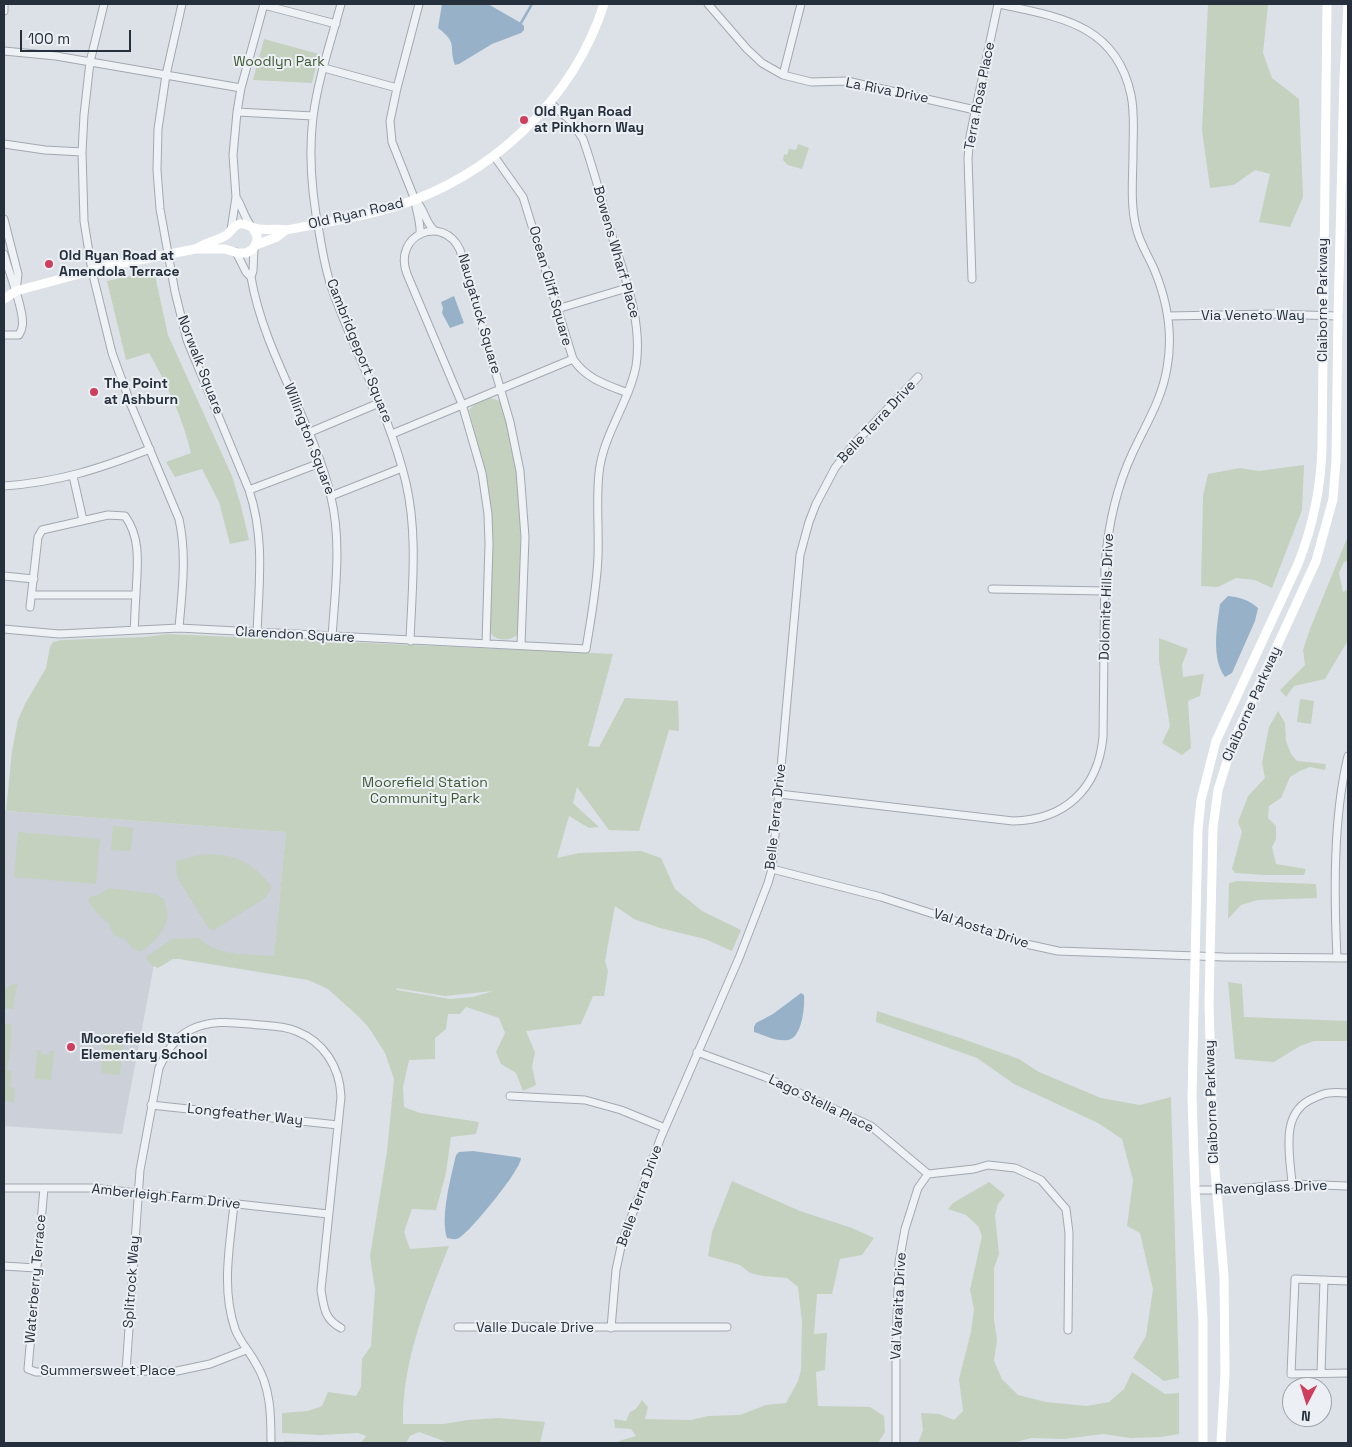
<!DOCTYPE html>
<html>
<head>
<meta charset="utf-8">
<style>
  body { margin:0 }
  #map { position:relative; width:1352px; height:1447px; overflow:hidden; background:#dce1e7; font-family:"Space Grotesk",sans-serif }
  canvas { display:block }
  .frame { position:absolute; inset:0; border:5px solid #26303d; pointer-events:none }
  .north { position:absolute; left:1282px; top:1377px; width:50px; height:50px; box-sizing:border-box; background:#ecf0f4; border:1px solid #9da3ab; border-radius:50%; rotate:185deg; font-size:14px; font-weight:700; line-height:20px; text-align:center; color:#26303d }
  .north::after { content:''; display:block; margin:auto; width:18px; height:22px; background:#ce3f5e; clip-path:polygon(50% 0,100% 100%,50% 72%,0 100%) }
  .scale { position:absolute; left:20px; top:30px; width:111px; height:22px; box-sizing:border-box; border:2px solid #26303d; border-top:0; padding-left:6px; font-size:15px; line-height:18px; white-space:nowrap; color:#26303d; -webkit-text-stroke:4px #ecf0f4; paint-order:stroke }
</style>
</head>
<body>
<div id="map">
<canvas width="1352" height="1447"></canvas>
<div class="frame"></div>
<div class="north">N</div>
<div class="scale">100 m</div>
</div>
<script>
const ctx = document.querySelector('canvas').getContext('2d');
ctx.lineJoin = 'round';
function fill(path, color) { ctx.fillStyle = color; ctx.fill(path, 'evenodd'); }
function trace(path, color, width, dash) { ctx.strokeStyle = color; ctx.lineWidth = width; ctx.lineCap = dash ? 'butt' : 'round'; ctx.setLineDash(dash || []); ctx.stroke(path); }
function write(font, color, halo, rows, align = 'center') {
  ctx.font = font + ' "Space Grotesk",sans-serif'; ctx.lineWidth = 4; ctx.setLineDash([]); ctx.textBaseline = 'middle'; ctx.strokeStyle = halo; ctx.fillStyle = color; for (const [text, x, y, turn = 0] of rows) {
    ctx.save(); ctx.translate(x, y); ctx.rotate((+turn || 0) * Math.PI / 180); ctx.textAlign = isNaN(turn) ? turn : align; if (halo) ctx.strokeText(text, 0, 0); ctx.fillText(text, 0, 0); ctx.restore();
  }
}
fill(new Path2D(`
  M 4,811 L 286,832 L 273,968 L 157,949 L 122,1134 L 4,1126 Z`), '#cbd0d9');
fill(new Path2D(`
  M 1208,4 L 1270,4 L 1268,5 L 1263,53 L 1272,78 L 1299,99 L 1303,197 L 1290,227 L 1259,222 L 1270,174 L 1255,170 L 1234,185 L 1210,188 L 1202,130 Z
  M 264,39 L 319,54 L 312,83 L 253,80 Z
  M 798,144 L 809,148 L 802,169 L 788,165 L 783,160 L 784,154 L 787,155 L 789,149 L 796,150 Z
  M 154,271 L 168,335 L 232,476 L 241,506 L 249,540 L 230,544 L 219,502 L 202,469 L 175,477 L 166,462 L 191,453 C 183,419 167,384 149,353 L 126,360 L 107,281 Z
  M 490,398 L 500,401 C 505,412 507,426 510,438 C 525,503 521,568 518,634 C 510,642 494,642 489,630 L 491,519 L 487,481 L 469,410 L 475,404 Z
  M 1304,465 L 1302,510 L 1272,588 L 1255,580 L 1236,578 L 1218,587 L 1201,586 L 1203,496 L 1208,474 L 1240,468 L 1259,471 Z
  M 1348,536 L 1348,561 L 1344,562 L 1339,573 L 1343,592 L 1348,589 L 1347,642 L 1325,679 L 1294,686 L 1286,697 L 1280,690 L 1305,665 L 1303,650 L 1310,629 Z
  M 168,634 L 613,654 L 588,746 L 599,747 L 625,698 L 678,701 L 679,731 L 669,730 L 639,831 L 609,830 L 577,787 L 573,803 L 599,827 L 589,828 L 569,816 L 557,858 L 579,853 L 641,851 L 661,858 L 675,889 L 702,911 L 741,930 L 732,951 L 705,939 L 660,928 L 634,919 L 615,906 L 605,961 L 608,971 L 604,996 L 593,996 L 581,1024 L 526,1031 L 535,1052 L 532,1067 L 536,1085 L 523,1091 L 516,1073 L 501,1064 L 496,1052 L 505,1033 L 499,1018 L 466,1007 L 460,1014 L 448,1014 L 446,1029 L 435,1038 L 435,1059 L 409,1060 L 403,1087 L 404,1107 L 420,1113 L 479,1122 L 476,1134 L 451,1137 L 446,1173 L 436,1210 L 412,1209 L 404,1232 L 410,1249 L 449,1246 C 426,1304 402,1361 403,1424 L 443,1424 L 468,1420 L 499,1418 L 545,1422 L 540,1443 L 449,1443 L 419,1432 L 410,1436 L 406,1443 L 284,1443 L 284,1441 L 361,1443 L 366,1436 L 358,1433 L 321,1435 L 282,1433 L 282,1413 L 308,1411 L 322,1406 L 328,1392 L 356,1396 L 361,1387 L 362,1359 L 371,1346 L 375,1290 L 370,1256 L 387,1152 L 394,1079 L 385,1053 L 369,1028 L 359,1017 L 328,989 L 308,980 L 179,959 L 173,959 L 158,968 L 151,965 L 146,957 L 172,939 L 199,938 C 215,956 252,955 274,956 L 286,832 L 6,811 L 12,751 L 18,720 L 25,704 L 46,668 L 50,647 L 53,642 L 62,640 L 145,637 ZM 396,988 L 445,996 L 493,991 L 473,997 L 450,999 L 397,990 Z
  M 1159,638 L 1188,649 L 1182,665 L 1183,677 L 1204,674 L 1200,696 L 1188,701 L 1191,748 L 1182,755 L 1162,743 L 1170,726 L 1159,661 Z
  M 1300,699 L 1314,701 L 1311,724 L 1297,722 Z
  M 1278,711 L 1285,723 L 1286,741 L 1291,754 L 1297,761 L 1326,764 L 1325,770 L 1310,767 L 1300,771 L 1290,777 L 1281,798 L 1269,806 L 1268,818 L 1276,826 L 1276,839 L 1272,847 L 1276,864 L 1306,869 L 1304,875 L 1265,875 L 1235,873 L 1232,869 L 1242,832 L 1238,822 L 1248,796 L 1265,778 L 1262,763 L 1269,727 Z
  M 113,826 L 133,828 L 131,851 L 111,850 Z
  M 18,832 L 100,839 L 96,884 L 14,877 Z
  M 212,854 C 241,856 254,865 272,887 L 265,898 L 214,930 L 209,929 L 177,877 L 176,861 L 199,855 Z
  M 1238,881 L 1316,884 L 1317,898 L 1258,900 L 1241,905 L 1228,919 L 1229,883 Z
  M 109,888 L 156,894 L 163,899 C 175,921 160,936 144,950 L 138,951 L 131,947 L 126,940 L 114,935 L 109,924 L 96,912 L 88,901 L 91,896 L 96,896 Z
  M 1228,982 L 1242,984 L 1244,1017 L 1348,1021 L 1348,1041 L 1314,1041 L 1300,1046 L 1274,1062 L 1235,1059 Z
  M 13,984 L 17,984 L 13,1009 L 4,1008 C 4,998 2,987 13,984 Z
  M 877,1011 L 963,1039 L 1019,1059 L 1039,1072 L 1101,1098 L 1140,1105 L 1171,1097 L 1179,1378 L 1164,1381 L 1133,1358 L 1146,1336 L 1153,1289 L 1140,1233 L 1127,1226 L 1133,1180 L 1122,1139 L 1098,1123 L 1014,1084 L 977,1058 L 876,1022 Z
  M 6,1024 L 12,1024 L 10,1051 L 7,1071 L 12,1071 L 10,1087 L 15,1089 L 14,1103 L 4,1100 L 4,1027 Z
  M 104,1033 L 124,1035 L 120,1075 L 101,1073 Z
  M 37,1050 L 41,1050 L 41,1054 L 50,1055 L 50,1051 L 54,1051 L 51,1080 L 35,1079 Z
  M 732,1181 L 800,1211 L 852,1228 L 874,1238 L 862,1255 L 840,1259 L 832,1294 L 817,1294 L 814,1334 L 827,1333 L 825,1370 L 816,1372 L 818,1406 L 870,1407 L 884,1416 L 885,1432 L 878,1443 L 619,1443 L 619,1441 L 636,1436 L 631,1429 L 615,1428 L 614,1419 L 626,1421 L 630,1412 L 636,1409 L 642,1400 L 648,1407 L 645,1419 L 691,1420 L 708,1416 L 740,1415 L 766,1405 L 786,1403 L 798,1381 L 801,1370 L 802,1322 L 798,1287 L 787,1278 L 763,1276 L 750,1273 L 740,1265 L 708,1256 L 712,1232 Z
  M 989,1182 L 1005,1195 L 998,1204 L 995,1215 L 999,1254 L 994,1268 L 994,1319 L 997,1340 L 994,1361 L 1002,1379 L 1018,1395 L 1046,1402 L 1087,1406 L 1109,1402 L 1124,1389 L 1132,1372 L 1165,1394 L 1179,1393 L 1179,1434 L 1161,1437 L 1131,1438 L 1103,1434 L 1064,1439 L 1031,1438 L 1013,1443 L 918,1443 L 923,1430 L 921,1413 L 939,1414 L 954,1420 L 963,1411 L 959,1379 L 971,1332 L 974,1309 L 970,1290 L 982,1236 L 978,1226 L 966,1215 L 948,1209 L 953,1203 Z`), '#c4d1be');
fill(new Path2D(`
  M 442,4 L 488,4 L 521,23 L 524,26 L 524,30 L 521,33 L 492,44 L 459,64 L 455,65 C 448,46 459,44 438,28 Z
  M 454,296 L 464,323 L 450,328 L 442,313 L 443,308 L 441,302 Z
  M 1228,596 C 1240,597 1249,600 1258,608 L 1255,621 L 1232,673 L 1225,677 C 1211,658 1217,626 1220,604 Z
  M 801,993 L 804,995 C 805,1007 802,1038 788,1040 C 777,1042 764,1035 754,1032 L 754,1027 L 756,1023 L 773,1014 Z
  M 473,1151 L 516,1157 L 521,1158 C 521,1170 470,1232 459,1238 C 455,1240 451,1239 447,1238 C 440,1217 451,1177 456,1155 L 459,1152 Z`), '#97b2c8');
trace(new Path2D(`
  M 521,23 L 532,4`), '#97b2c8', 2.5);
const street = new Path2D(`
  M 104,4 L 90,62 L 84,115 L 82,152 L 84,221 L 92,271 L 112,353 L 131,405 L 179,519 C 187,555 182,592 179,628
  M 182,4 L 166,75 L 158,129 L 157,170 L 160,209 L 175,292 L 187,340 L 249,490 C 265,538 259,583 257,633
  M 341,4 C 331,41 318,79 313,117 C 308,158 312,197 320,237 C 323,255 326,272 332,289 C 355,354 390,415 406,483 C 418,535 412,588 410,641
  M 419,4 L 397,88 L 390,121 L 392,142 L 415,200 C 416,211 421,222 420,234
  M 708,4 L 747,49 L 762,63 L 783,75 L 811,82 L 847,81 L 975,110
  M 264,5 L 336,24
  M 4,11 L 4,4
  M 4,51 L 56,56 L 241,88
  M 324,68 L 397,88
  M 783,75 L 801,4
  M 237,112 L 313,116
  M 4,144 L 45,150 L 82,152
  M 494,156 L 523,197 L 573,359 C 586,379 607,385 628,393
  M 236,197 C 242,206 244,217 251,226
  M 415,200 C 426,210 424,222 435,231
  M 4,219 L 18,274 L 16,291
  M 231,230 L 236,197 L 233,155 L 237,112 L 241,88 L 264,4
  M 254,248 L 253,271 L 251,277 C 264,354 313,421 331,497 C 342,543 335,591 332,637
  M 236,252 L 246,272 L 251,277
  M 4,254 C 8,270 26,314 22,327 C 22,330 20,332 19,335 L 4,335
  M 972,279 L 968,158 L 970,136 L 998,4
  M 557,309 L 627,288
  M 1168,316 L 1272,314 L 1338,316
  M 308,433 L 379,403
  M 392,434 L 573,359
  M 73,476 L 83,520
  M 4,486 C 59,482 99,469 150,449
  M 249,490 L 320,463
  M 331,496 L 402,468
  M 4,576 L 34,579
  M 992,589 L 1105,591
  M 32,595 L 136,595
  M 30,607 L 38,537 L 42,530 L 108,515 L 125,516 C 142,539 137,568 136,595 C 135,606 135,618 134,630
  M 4,629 L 59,634 L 179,628 L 586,649 C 591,618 597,587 598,556 C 599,528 596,500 599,473 C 603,434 629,403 636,366 C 643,321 624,275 611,233 C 602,202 594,170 583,139 L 571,121 L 550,103
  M 486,644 L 489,544 L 488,514 L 482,473 L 462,404 L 407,274 C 392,235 443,213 460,250 L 510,422 L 520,471 L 525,537 L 521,645
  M 779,794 L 1013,821 C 1065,820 1098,789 1103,737 L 1105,565 C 1108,526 1116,488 1133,452 C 1146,424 1162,399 1167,368 C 1173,335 1167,300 1154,269 C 1148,255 1139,242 1136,227 C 1130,203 1133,177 1133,152 C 1133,133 1135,114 1131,95 C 1116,24 1059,17 999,4
  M 772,869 L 881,897 L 1026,944 L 1058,951 L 1224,957 L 1348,958
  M 1337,958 C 1334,895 1333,818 1348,756
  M 697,1052 L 765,1077 L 871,1126 L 928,1174 L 974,1169 L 988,1165 L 1015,1168 L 1041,1180 L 1066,1209 L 1069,1233 L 1068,1330
  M 510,1096 L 585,1100 L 621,1110 L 665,1128
  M 151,1105 L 338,1125
  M 1292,1184 C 1290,1154 1279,1112 1314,1098 C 1319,1096 1324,1093 1329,1093 C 1335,1092 1342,1093 1348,1093
  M 4,1188 L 92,1188 L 328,1214
  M 44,1188 L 28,1369 L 36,1372 L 177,1371 L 210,1364 L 246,1350
  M 1195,1190 L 1225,1190 L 1292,1184 L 1348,1186
  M 234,1204 C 230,1245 221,1288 235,1329 C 240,1342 249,1351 255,1362 C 271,1387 271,1415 271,1443
  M 4,1266 L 36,1268
  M 1348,1281 L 1295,1279 L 1291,1374 L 1348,1373
  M 458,1327 L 727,1327
  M 611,1328 L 616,1270 L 622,1242 L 661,1137 L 739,958 L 768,883 L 772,869 L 800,555 L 809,522 L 816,504 L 835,468 L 854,444 L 918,377
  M 126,1371 L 140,1170 L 159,1068 C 166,1053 174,1038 190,1030 C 209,1020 230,1022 250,1024 C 265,1026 282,1025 296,1031 C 324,1042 340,1067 341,1097 L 321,1290 C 324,1307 324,1319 341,1328
  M 1321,1373 L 1324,1280
  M 896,1443 L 896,1345 L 899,1262 L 905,1229 L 918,1188 L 928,1174`);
trace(street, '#a2a8b1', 9);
trace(street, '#eff2f5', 7);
trace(new Path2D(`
  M 256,245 L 277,237 L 286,230 C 322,223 359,218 394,207 C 490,177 573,101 604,4
  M 196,249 C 205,243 215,241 225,236 C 231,233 232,226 240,224 C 246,223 250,227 255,228 C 265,231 276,228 286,230
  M 4,299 L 16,291 L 109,266 L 195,249 L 225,249 L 238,253 L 246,253 L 253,249 L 257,241 L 257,236 L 253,228
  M 1203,1443 L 1203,1320 L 1195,1190 L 1192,1097 L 1198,830 L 1201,800 L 1216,741 L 1298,564 C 1313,526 1321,488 1322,447 L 1327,4
  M 1221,1443 L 1225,1374 L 1224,1276 L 1213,1147 L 1209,1003 L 1213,828 L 1218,790 L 1233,742 L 1316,561 L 1333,499 L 1336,460 L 1338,316 L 1344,78 L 1348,4`), '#fff', 9);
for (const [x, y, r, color] of [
  [524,120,5,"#ce3f5e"],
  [49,264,5,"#ce3f5e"],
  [94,392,5,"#ce3f5e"],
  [71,1047,5,"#ce3f5e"]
]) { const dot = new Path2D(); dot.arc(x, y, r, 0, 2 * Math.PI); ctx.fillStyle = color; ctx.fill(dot); trace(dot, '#ecf0f4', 2); }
write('14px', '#3d5933', '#ecf0f4', [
  ["Woodlyn Park",279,62],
  ["Moorefield Station",425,783],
  ["Community Park",425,799]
]);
write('14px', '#26303d', '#ecf0f4', [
  ["La Riva Drive",887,91,11],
  ["Terra Rosa Place",980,96,-79],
  ["Old Ryan Road",356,214,-13],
  ["Bowens Wharf Place",616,252,74],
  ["Ocean Cliff Square",550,286,74],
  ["Claiborne Parkway",1323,300,-90],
  ["Naugatuck Square",479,314,74],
  ["Via Veneto Way",1253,316],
  ["Cambridgeport Square",359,351,68],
  ["Norwalk Square",200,365,69],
  ["Belle Terra Drive",877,422,-47],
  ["Willington Square",309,439,69],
  ["Dolomite Hills Drive",1107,597,-88],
  ["Clarendon Square",295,635,3],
  ["Claiborne Parkway",1252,704,-66],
  ["Belle Terra Drive",776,817,-84],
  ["Val Aosta Drive",981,929,18],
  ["Claiborne Parkway",1212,1102,-92],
  ["Lago Stella Place",821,1104,26],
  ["Longfeather Way",245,1115,6],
  ["Ravenglass Drive",1271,1188,-2],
  ["Belle Terra Drive",640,1196,-70],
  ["Amberleigh Farm Drive",166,1197,6],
  ["Waterberry Terrace",36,1279,-85],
  ["Splitrock Way",132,1282,-86],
  ["Val Varaita Drive",899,1306,-87],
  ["Valle Ducale Drive",535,1328],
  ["Summersweet Place",108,1371]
]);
write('bold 14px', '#26303d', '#ecf0f4', [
  ["Old Ryan Road",534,112],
  ["at Pinkhorn Way",534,128],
  ["Old Ryan Road at",59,256],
  ["Amendola Terrace",59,272],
  ["The Point",104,384],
  ["at Ashburn",104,400],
  ["Moorefield Station",81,1039],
  ["Elementary School",81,1055]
], 'left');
</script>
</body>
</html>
